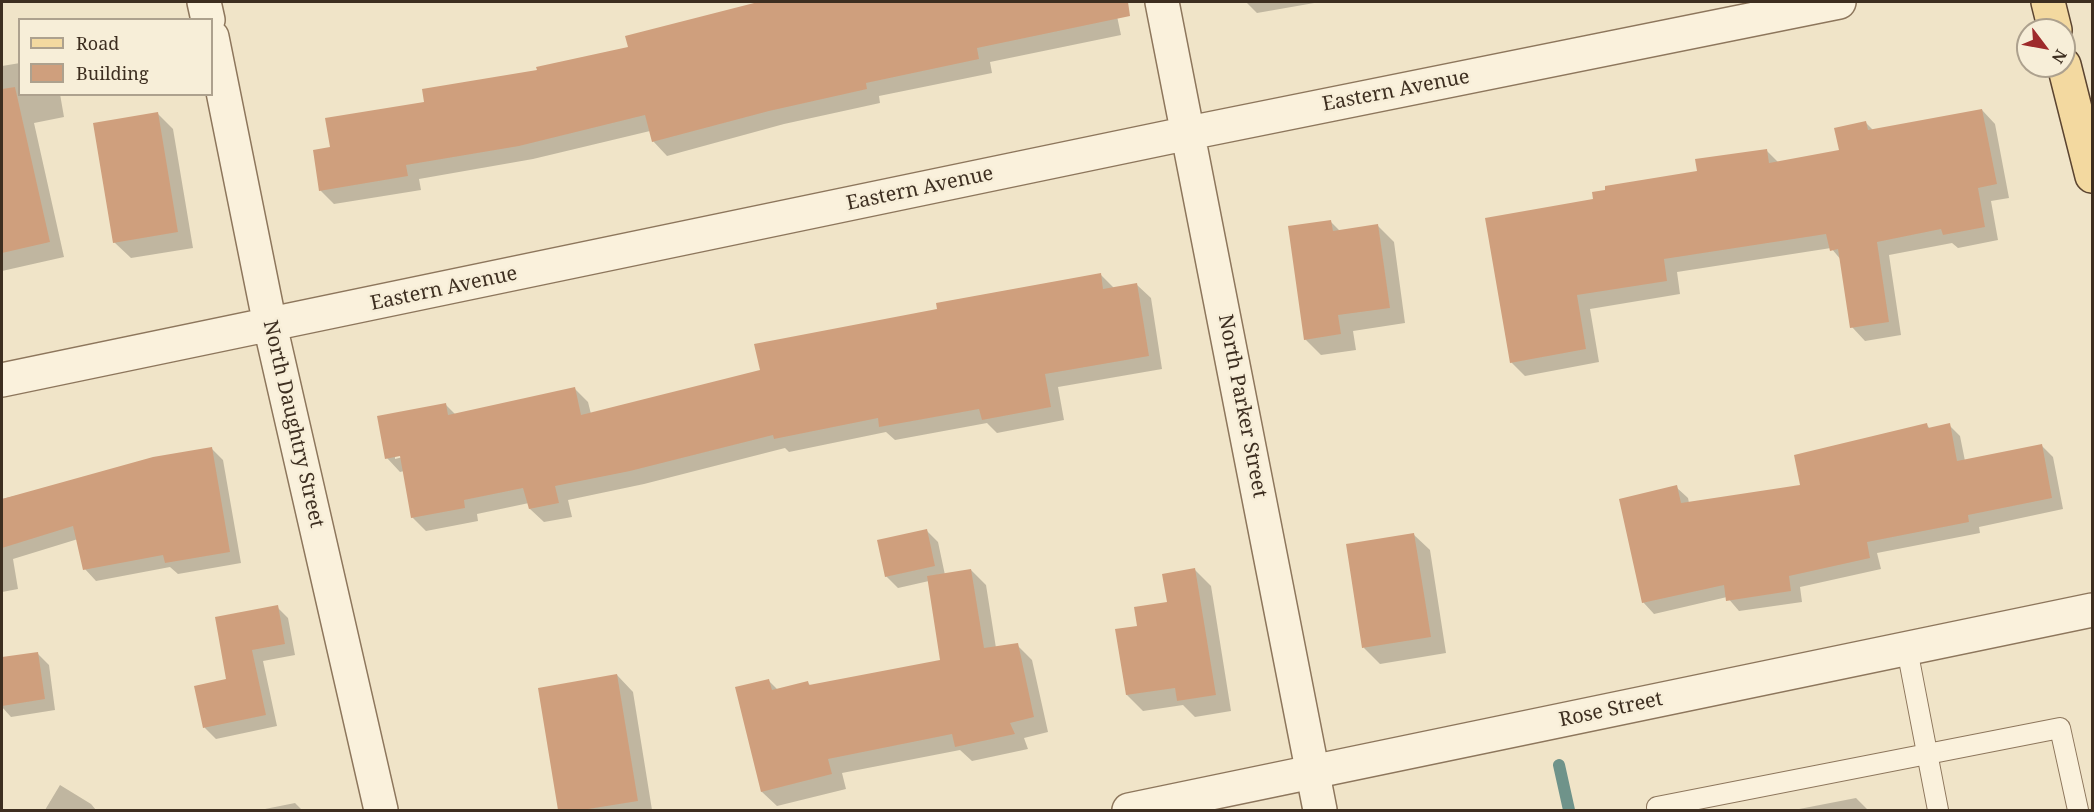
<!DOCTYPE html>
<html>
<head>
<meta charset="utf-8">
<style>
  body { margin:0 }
  #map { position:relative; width:2094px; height:812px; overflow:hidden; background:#f0e4c8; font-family:"Noto Serif",serif }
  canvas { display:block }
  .frame { position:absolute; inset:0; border:3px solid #3d2e20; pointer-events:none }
  .legend { position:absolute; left:18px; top:18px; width:195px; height:78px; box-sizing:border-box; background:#f7eed8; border:2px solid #ada18e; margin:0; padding:8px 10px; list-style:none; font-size:18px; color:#3d2e20 }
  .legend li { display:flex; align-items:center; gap:12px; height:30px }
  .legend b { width:30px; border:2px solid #ada18e }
  .north { position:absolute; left:2016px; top:18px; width:60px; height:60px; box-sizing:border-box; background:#f7eed8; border:2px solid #ada18e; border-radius:50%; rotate:122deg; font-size:16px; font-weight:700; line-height:24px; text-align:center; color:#3d2e20 }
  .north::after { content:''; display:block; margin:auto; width:21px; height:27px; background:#9e2a2b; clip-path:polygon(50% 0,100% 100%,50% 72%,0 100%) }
</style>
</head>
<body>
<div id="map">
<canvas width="2094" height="812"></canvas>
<div class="frame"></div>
<ul class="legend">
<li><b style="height:8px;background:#f3d9a0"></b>Road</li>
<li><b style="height:16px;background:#cf9f7d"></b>Building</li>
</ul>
<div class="north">N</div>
</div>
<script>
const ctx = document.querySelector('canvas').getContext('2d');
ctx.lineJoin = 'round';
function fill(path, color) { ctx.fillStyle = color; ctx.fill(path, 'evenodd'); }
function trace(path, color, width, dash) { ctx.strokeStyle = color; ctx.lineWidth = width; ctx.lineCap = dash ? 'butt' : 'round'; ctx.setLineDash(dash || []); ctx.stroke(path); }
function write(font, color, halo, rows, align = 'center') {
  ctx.font = font + ' "Noto Serif",serif'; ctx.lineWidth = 5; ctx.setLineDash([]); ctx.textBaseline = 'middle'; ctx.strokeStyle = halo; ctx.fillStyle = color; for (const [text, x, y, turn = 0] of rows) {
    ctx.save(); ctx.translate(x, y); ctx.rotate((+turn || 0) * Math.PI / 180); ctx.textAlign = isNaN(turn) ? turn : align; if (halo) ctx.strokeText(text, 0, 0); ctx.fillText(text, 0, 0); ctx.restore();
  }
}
fill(new Path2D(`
  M 764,2 L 1114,2 L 1121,35 L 990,62 L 992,73 L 879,96 L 880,103 L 784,124 L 667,156 L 653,141 L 650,131 L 533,159 L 419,179 L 421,190 L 334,204 L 320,190 L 332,148 L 426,103 L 630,48 L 627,37 Z
  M 1246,2 L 1320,2 L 1257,13 Z
  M 20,63 L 20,94 L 60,94 L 64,117 L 34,123 L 64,257 L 2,271 L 2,66 Z
  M 1982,110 L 1995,124 L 2009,198 L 1991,201 L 1998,240 L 1958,248 L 1952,243 L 1889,255 L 1901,335 L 1865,341 L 1852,327 L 1842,261 L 1831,248 L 1677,272 L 1680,294 L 1590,309 L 1599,362 L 1525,376 L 1511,362 L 1595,201 L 1699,173 L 1766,150 L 1778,162 L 1840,151 L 1866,123 L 1874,131 Z
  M 157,113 L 173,129 L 193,248 L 131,258 L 114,242 Z
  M 1330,221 L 1340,231 L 1378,226 L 1394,242 L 1405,323 L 1353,331 L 1356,350 L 1321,355 L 1305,339 Z
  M 1101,275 L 1114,288 L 1137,285 L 1151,298 L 1162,369 L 1058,387 L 1064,420 L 997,433 L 987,423 L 895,440 L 886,432 L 789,452 L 785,448 L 644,484 L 568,500 L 572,517 L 544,522 L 530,509 L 529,503 L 477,514 L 478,521 L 426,531 L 412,517 L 404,471 L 400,472 L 387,458 L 446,405 L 456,415 L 574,388 L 588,402 L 591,414 L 762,371 L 939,310 ZM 395,456 L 407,456 L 395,459 Z
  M 1927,425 L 1930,429 L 1949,425 L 1960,436 L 1965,461 L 2041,445 L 2053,457 L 2063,509 L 1979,527 L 1980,533 L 1877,553 L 1881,569 L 1800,587 L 1802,602 L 1739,611 L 1727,597 L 1654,614 L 1643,602 L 1676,487 L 1688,498 L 1689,503 L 1802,486 Z
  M 211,448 L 223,460 L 241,563 L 178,574 L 170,567 L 96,581 L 85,569 L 78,539 L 13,559 L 18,589 L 2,592 L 2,499 Z
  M 927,531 L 938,542 L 945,575 L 971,570 L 986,585 L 996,648 L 1017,645 L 1032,660 L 1048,732 L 1024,738 L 1028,749 L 972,761 L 960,750 L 842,773 L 846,789 L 777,806 L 762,792 L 768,680 L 778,690 L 808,683 L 811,686 L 942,662 L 929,581 L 898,588 L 886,576 Z
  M 1413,534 L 1430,550 L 1446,653 L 1380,664 L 1364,648 Z
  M 1195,570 L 1211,586 L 1231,711 L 1195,717 L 1183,705 L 1143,711 L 1127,695 L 1138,627 L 1168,603 Z
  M 277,607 L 288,618 L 295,655 L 263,661 L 277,726 L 216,739 L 205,728 L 196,687 L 228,681 Z
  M 37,653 L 49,665 L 55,710 L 11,717 L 2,707 L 2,659 Z
  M 617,675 L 633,692 L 652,810 L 559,810 L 540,689 Z
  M 60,785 L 91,804 L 96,810 L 45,810 Z
  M 1856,798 L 1868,810 L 1794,810 Z
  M 295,803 L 302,810 L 260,810 Z`), '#0003');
trace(new Path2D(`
  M 1559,765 L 1569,810`), '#6f938a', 12);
fill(new Path2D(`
  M 758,2 L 1128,2 L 1130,16 L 977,48 L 979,59 L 866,83 L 867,89 L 769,111 L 652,142 L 645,115 L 519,146 L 406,165 L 408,176 L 319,191 L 313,150 L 330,147 L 325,118 L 424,102 L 422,89 L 537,70 L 536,67 L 628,47 L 625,36 Z
  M 15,87 L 50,242 L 2,253 L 2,89 Z
  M 1982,109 L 1997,184 L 1978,188 L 1985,227 L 1943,235 L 1941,229 L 1877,242 L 1889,322 L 1850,328 L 1838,249 L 1830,251 L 1826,234 L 1664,259 L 1667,281 L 1577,295 L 1586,349 L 1510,363 L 1485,218 L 1593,199 L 1592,192 L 1605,190 L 1605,186 L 1697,171 L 1695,159 L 1767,149 L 1769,163 L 1839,150 L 1834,128 L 1866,121 L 1868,130 Z
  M 158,112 L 178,232 L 113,243 L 93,123 Z
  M 1331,220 L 1333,231 L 1378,224 L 1390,308 L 1338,315 L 1341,334 L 1304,340 L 1288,226 Z
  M 1101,273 L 1103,289 L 1137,283 L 1149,356 L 1045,374 L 1051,407 L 982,420 L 979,409 L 879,427 L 878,418 L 774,439 L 773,435 L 630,471 L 555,486 L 559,503 L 529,509 L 523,488 L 464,500 L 465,508 L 411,518 L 400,456 L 385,459 L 377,416 L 446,403 L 448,415 L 575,387 L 581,415 L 760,370 L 754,344 L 937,309 L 936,303 Z
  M 1927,423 L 1928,428 L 1950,423 L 1957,461 L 2042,444 L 2052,498 L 1968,515 L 1969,522 L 1867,542 L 1870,558 L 1789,576 L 1791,591 L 1726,601 L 1724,585 L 1642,603 L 1619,499 L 1677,485 L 1681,503 L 1800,485 L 1794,455 Z
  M 212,447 L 230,552 L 165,563 L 163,555 L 83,570 L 73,526 L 2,548 L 2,499 L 153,457 Z
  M 927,529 L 935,566 L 885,577 L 877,540 Z
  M 1414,533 L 1431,637 L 1362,648 L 1346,544 Z
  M 1195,568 L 1216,695 L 1177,701 L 1175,688 L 1126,695 L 1115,629 L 1137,626 L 1134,607 L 1167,602 L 1162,574 Z
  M 971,569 L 984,648 L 1018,643 L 1034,717 L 1010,723 L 1015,734 L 955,747 L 952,734 L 828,759 L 832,774 L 761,792 L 735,687 L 769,679 L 772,690 L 808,681 L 809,685 L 940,660 L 927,576 Z
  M 278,605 L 285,644 L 252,650 L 266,715 L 203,728 L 194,686 L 226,679 L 215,617 Z
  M 38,652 L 45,699 L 2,706 L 2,657 Z
  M 617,674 L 638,801 L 582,810 L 558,810 L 538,688 Z`), '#cf9f7d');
const lane = new Path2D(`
  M 1907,649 L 1938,810
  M 1657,807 L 2060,728 L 2078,810`);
const street = new Path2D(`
  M 204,2 L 208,20
  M 1162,2 L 1320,810
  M 212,37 L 270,325 L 381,810
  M 2,380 L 1189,133 L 1839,2
  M 1129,810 L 2092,610`);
const primary = new Path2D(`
  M 2048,2 L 2055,30
  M 2064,65 L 2092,176`);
trace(lane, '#8d765c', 22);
trace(street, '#8d765c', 36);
trace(primary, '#5b4430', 36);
trace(lane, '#faf1dc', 20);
trace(street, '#faf1dc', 33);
trace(primary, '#f3d9a0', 33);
write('20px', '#3d2e20', '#f7eed8', [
  ["Eastern Avenue",1396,91,-11],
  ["Eastern Avenue",920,189,-12],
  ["Eastern Avenue",444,289,-12],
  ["North Parker Street",1242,406,79],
  ["North Daughtry Street",293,424,77],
  ["Rose Street",1611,710,-12]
]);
</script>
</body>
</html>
